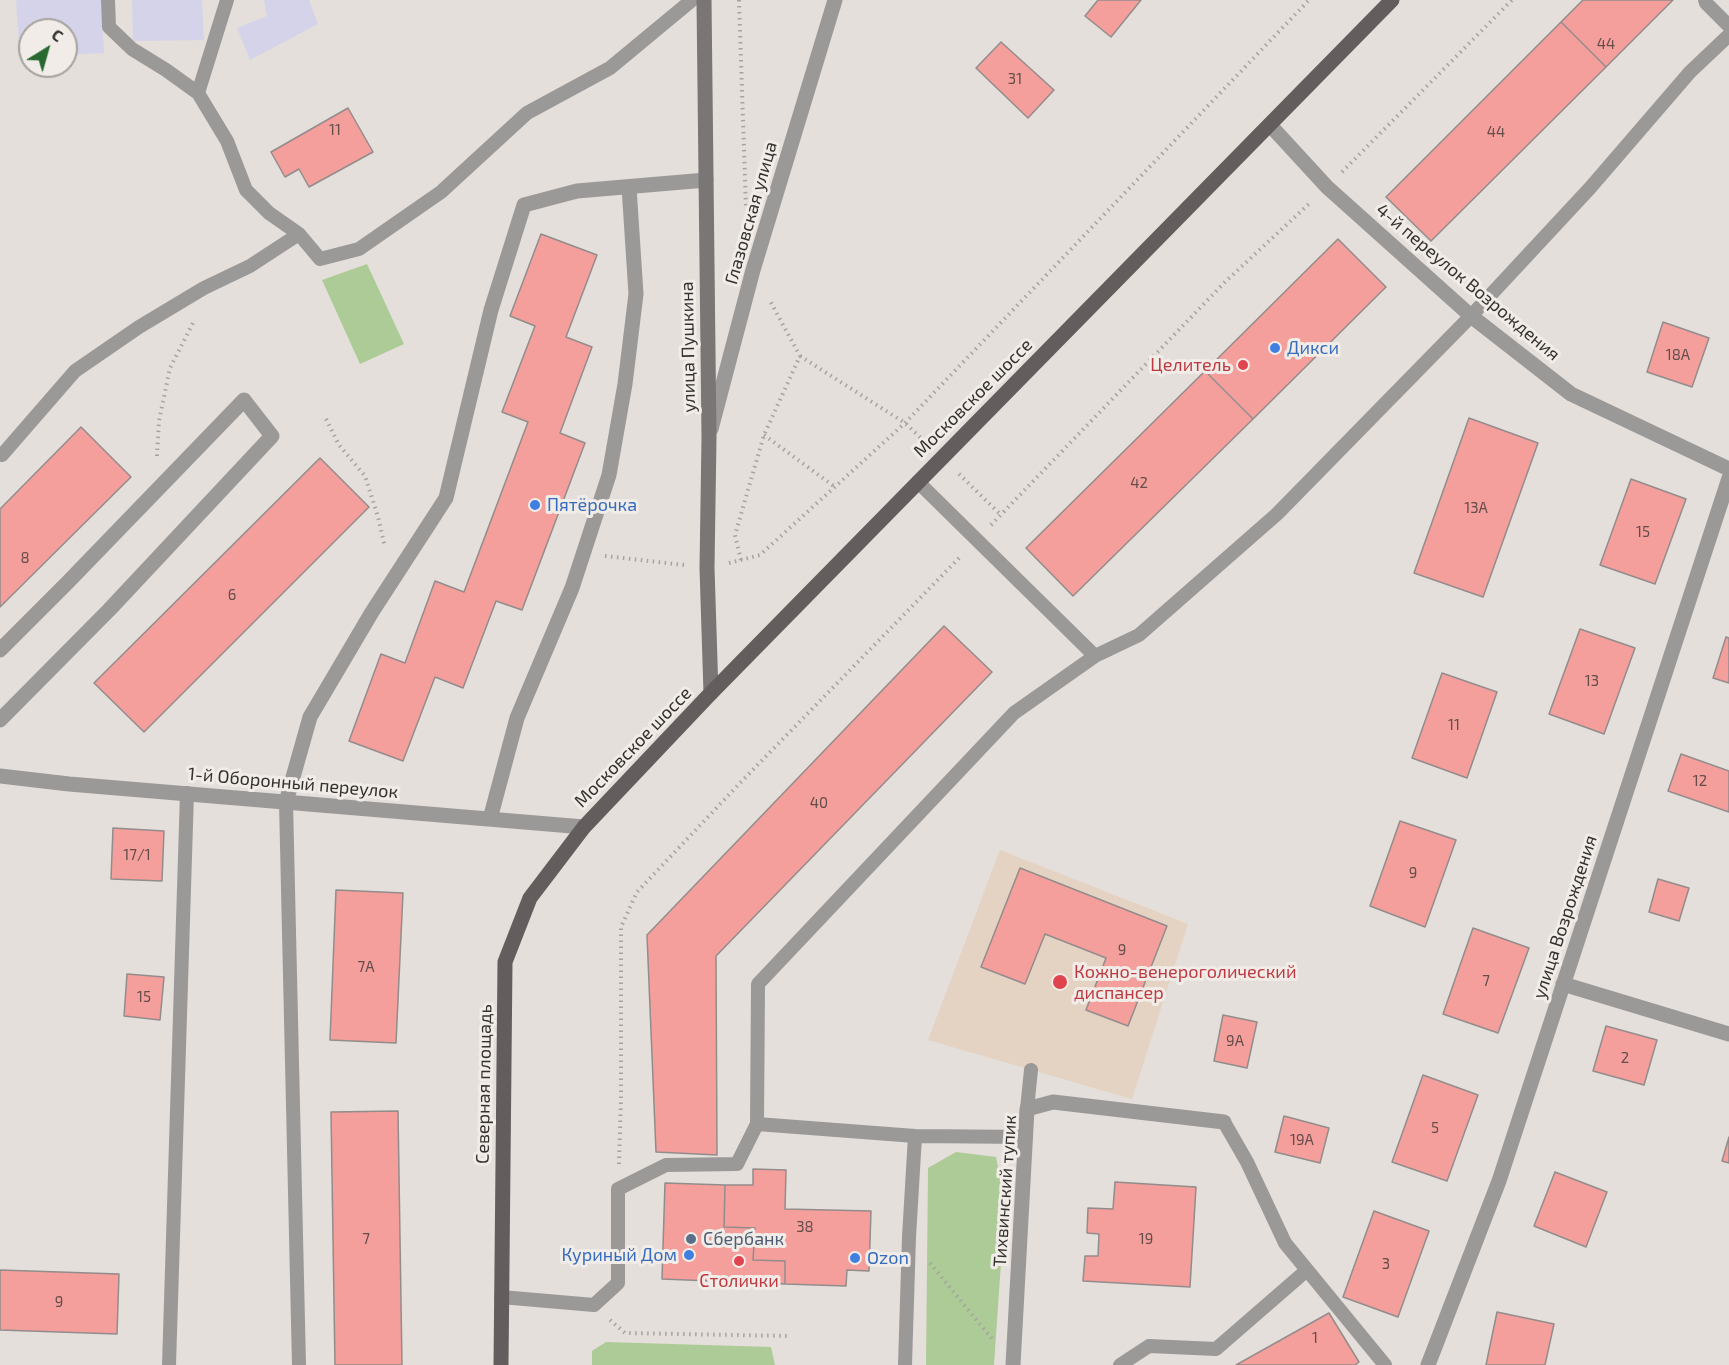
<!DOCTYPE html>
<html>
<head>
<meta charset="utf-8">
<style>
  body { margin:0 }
  #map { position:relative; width:1729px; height:1365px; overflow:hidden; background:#e4dfda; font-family:"Exo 2",sans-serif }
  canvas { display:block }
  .north { position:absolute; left:18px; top:18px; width:60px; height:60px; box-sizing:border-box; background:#f1ece7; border:2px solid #a5a29e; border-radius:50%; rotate:37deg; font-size:16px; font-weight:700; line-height:24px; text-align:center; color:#343230 }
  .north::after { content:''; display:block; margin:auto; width:21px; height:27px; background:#286831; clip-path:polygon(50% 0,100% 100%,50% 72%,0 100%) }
</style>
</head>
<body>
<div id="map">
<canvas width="1729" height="1365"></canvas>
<div class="north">С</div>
</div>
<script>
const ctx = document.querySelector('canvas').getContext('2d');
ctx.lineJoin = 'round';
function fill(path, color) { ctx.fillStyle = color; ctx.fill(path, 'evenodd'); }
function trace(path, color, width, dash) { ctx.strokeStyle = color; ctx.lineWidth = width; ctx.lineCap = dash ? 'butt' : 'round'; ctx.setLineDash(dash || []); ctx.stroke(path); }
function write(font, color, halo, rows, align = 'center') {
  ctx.font = font + ' "Exo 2",sans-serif'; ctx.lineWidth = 6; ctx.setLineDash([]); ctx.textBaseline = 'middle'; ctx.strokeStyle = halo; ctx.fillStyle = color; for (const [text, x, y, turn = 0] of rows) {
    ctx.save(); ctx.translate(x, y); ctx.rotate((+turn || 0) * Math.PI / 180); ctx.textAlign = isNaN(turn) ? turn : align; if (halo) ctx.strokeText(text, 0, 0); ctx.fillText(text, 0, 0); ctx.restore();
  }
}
fill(new Path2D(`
  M 16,0 L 101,0 L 104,53 L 66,55 L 66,30 L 30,30 L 30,57 L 20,57 Z
  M 132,0 L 202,0 L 204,40 L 133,41 Z
  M 264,0 L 309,0 L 318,24 L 250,60 L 237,28 L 267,16 Z`), '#d5d3e9');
fill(new Path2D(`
  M 1000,850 L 1188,924 L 1132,1099 L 928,1040 Z`), '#e4d3c2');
fill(new Path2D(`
  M 367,264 L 404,344 L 360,364 L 322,280 Z
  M 956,1152 L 996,1157 L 1005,1204 L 994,1365 L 926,1365 L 928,1168 Z
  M 606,1342 L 771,1347 L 775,1365 L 592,1365 L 592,1351 Z`), '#adcb96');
const building = new Path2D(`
  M 1098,0 L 1141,0 L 1111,37 L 1085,16 Z
  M 1583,0 L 1673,0 L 1606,67 L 1561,22 Z
  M 1561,22 L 1606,67 L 1431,241 L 1386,197 Z
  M 1001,42 L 1054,90 L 1028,118 L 976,68 Z
  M 348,108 L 373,152 L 309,187 L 299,169 L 285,177 L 271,152 Z
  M 541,234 L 597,255 L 566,337 L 592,347 L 560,433 L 585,443 L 522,610 L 496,601 L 463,688 L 435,677 L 403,761 L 349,741 L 381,654 L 405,663 L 435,581 L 464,592 L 528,422 L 502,412 L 535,326 L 510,316 Z
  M 1338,239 L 1386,287 L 1253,419 L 1205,371 Z
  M 1663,322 L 1709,338 L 1692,387 L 1647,372 Z
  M 1205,371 L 1253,419 L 1073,596 L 1026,548 Z
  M 1469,418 L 1538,443 L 1483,597 L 1414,573 Z
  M 81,427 L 131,477 L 0,607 L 0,509 Z
  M 320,458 L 369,507 L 144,732 L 94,683 Z
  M 1631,479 L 1686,499 L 1655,584 L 1600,565 Z
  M 944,626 L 992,672 L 716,956 L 717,1155 L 656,1152 L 647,935 Z
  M 1580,629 L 1635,648 L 1604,734 L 1549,714 Z
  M 1726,637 L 1729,638 L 1729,683 L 1713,678 Z
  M 1442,673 L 1497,692 L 1467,778 L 1412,758 Z
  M 1681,754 L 1729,771 L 1729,812 L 1668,791 Z
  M 1400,821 L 1456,840 L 1425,927 L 1370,906 Z
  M 113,828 L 164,831 L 162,881 L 111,879 Z
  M 1020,868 L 1167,926 L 1128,1026 L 1086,1010 L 1106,958 L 1045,934 L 1025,984 L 981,967 Z
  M 1658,879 L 1689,888 L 1679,921 L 1649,912 Z
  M 336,890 L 403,893 L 396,1043 L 330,1040 Z
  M 1473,928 L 1529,948 L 1498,1033 L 1443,1014 Z
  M 127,974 L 164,977 L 160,1020 L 124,1016 Z
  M 1223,1015 L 1257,1022 L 1247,1068 L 1214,1061 Z
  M 1606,1026 L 1657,1040 L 1644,1085 L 1593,1071 Z
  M 1423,1075 L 1478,1095 L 1447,1181 L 1392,1162 Z
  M 398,1111 L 402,1365 L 335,1365 L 331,1112 Z
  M 1284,1116 L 1329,1128 L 1320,1163 L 1275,1152 Z
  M 1729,1137 L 1729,1163 L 1722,1161 Z
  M 753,1169 L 786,1170 L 785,1209 L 871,1211 L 869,1271 L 847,1270 L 846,1286 L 785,1284 L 785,1261 L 753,1260 L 755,1228 L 724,1227 L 725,1185 L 753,1185 Z
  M 1555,1172 L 1607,1192 L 1586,1247 L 1534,1226 Z
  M 1115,1182 L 1196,1187 L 1190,1287 L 1083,1281 L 1085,1256 L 1098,1256 L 1099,1234 L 1087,1233 L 1088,1208 L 1113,1209 Z
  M 665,1183 L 725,1185 L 724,1227 L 755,1228 L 753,1260 L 785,1261 L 785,1284 L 662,1279 Z
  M 1374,1211 L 1429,1231 L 1398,1317 L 1343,1297 Z
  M 0,1270 L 119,1274 L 117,1334 L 0,1330 Z
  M 1497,1312 L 1554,1324 L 1545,1365 L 1486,1365 Z
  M 1329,1313 L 1359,1362 L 1355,1365 L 1236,1365 Z`);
fill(building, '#f49f9b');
trace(building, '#938c8c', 1.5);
trace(new Path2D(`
  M 739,0 L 746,209
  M 1342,172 L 1512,0
  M 800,356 L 905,423 L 925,442
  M 326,419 L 339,445 L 365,476 L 378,517 L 385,547
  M 764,435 L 835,487
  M 157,456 L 159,421 L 170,368 L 194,321
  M 959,474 L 1001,515
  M 991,525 L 1225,282 L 1311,202
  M 605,556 L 684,565
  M 741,560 L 735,535 L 764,435 L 800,356 L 769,299
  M 729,563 L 760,555 L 905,423 L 1309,0
  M 619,1164 L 621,1099 L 621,927 L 637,892 L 740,783 L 961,556
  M 930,1263 L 992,1339
  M 610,1320 L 625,1333 L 789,1336`), '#a7a39f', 4, [1.5, 4.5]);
trace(new Path2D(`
  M 108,0 L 109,27 L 132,49 L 166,70 L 198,93 L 227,0
  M 1705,0 L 1706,3 L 1729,26
  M 198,93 L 227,141 L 246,190 L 269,213 L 299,234 L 320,259 L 359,249 L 441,192 L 527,113 L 610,68 L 692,0
  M 2,455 L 75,371 L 139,327 L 204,288 L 250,266 L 299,234
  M 918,482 L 1095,656
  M 286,802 L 299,1365
  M 1027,1109 L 1031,1070
  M 1224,1122 L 1247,1162 L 1285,1243 L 1385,1365
  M 1026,1137 L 915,1136 L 757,1124 L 758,984 L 1014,713 L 1095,656 L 1139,635 L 1277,514 L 1471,316 L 1590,188 L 1690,72 L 1729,35
  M 501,1297 L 594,1305 L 618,1283 L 618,1189 L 666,1165 L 737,1164 L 757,1124
  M 169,1365 L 187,793
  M 905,1365 L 909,1237 L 915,1136
  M 1120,1365 L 1149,1346 L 1216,1349 L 1307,1270`), '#9b9898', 14);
trace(new Path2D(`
  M 1270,125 L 1327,187 L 1471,316 L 1571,394 L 1729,469
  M 711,429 L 753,270 L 835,0
  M 0,650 L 68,582 L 244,400 L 272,436 L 109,610 L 0,720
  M 0,776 L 69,784 L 584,827
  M 286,802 L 310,717 L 372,612 L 446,498 L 491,310 L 524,205 L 577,191 L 706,180
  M 490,819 L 517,718 L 572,588 L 609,475 L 625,384 L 636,294 L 629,187
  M 1563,984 L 1729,1034
  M 1013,1365 L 1027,1109 L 1053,1102 L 1224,1122
  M 1428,1365 L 1499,1181 L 1729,478`), '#9b9898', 15);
trace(new Path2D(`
  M 704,0 L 709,438 L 707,568 L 711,693`), '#7a7675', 15);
trace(new Path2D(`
  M 501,1365 L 505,962 L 530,898 L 584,827 L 711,693 L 1392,0`), '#635e5d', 15);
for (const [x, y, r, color] of [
  [1275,348,6,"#3f7fe0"],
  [1243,365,6,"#e0444e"],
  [535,505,6,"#3f7fe0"],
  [1060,982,8,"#e0444e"],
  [691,1239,6,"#5c6f8a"],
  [689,1255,6,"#3f7fe0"],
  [855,1258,6,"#3f7fe0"],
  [739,1261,6,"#e0444e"]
]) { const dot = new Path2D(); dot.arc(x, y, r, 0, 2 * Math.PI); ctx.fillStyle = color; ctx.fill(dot); trace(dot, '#f1ece7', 2); }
write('15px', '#644d4b', null, [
  ["44",1606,44],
  ["31",1015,79],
  ["11",335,130],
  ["44",1496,132],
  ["18А",1678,355],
  ["42",1139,483],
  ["13А",1476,508],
  ["15",1643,532],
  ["8",25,558],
  ["6",232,595],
  ["13",1592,681],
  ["11",1454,725],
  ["12",1700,781],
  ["40",819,803],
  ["17/1",137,855],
  ["9",1413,873],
  ["9",1122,950],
  ["7А",366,967],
  ["7",1486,981],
  ["15",144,997],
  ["9А",1235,1041],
  ["2",1625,1058],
  ["5",1435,1128],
  ["19А",1302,1140],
  ["38",805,1227],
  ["7",366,1239],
  ["19",1146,1239],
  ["3",1386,1264],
  ["9",59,1302],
  ["1",1315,1338]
]);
write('18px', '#343230', '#f1ece7', [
  ["Глазовская улица",751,213,-74],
  ["4-й переулок Возрождения",1468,282,40],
  ["улица Пушкина",688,347,-91],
  ["Московское шоссе",973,398,-45],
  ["Московское шоссе",633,747,-46],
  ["1-й Оборонный переулок",293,783,5],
  ["улица Возрождения",1565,917,-72],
  ["Северная площадь",484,1084,-89],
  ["Тихвинский тупик",1005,1191,-86]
]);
write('18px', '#366cbe', '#f1ece7', [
  ["Дикси",1287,348],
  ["Пятёрочка",547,505],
  ["Куриный Дом",677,1255,"right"],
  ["Ozon",867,1258]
], 'left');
write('18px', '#be3a42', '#f1ece7', [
  ["Целитель",1231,365],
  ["Кожно-венероголический",1074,972,"left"],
  ["диспансер",1074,993,"left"],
  ["Столички",739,1281,"center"]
], 'right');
write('18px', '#4e5e75', '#f1ece7', [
  ["Сбербанк",703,1239]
], 'left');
</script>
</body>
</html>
